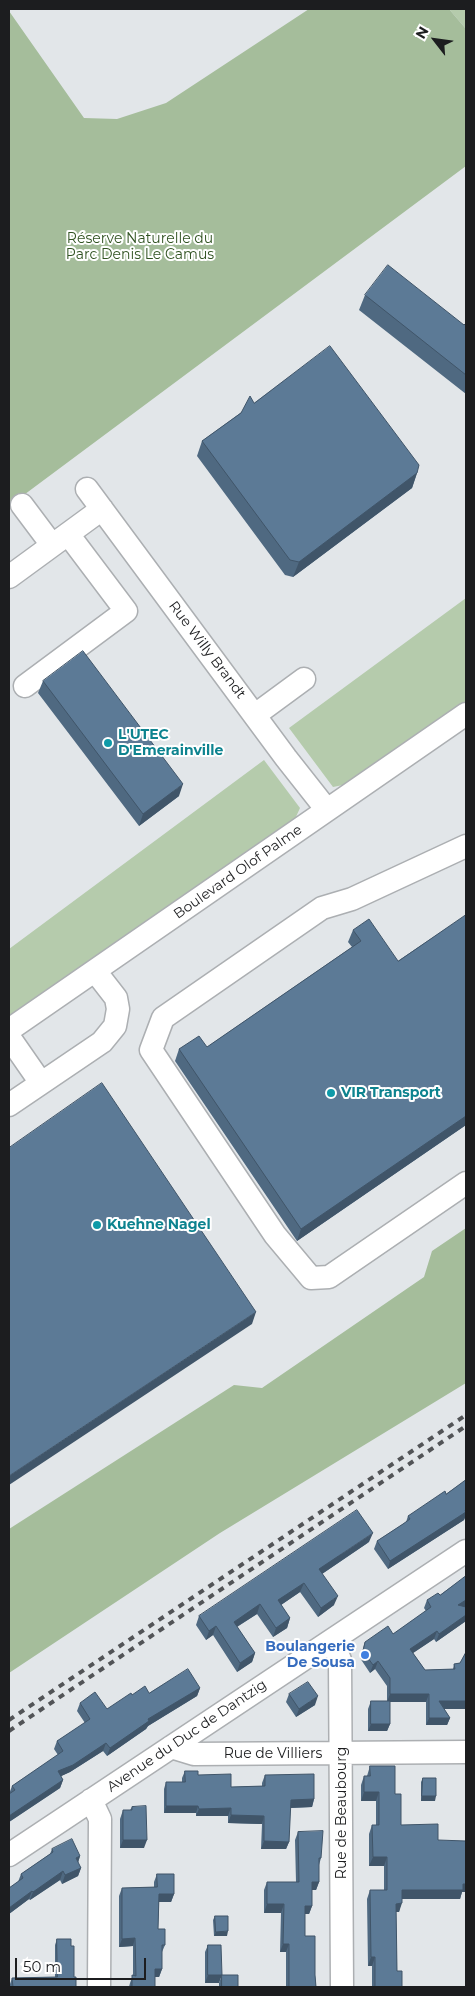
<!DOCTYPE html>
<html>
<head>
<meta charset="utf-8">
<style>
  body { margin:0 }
  #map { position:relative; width:475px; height:1996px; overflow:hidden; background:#e2e6e9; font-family:Montserrat,sans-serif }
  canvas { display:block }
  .frame { position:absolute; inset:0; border:10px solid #1c1d1f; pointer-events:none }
  .north { position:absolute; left:410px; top:15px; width:50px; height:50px; -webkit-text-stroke:4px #fff; paint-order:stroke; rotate:300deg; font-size:14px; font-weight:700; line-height:20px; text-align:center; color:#1c1d1f }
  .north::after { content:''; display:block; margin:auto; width:18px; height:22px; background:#1c1d1f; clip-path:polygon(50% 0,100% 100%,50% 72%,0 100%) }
  .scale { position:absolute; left:15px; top:1958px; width:131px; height:22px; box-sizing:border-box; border:2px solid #1c1d1f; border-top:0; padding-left:6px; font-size:15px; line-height:18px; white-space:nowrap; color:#1c1d1f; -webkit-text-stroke:4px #fff; paint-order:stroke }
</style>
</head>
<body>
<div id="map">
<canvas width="475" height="1996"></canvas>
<div class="frame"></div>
<div class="north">N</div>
<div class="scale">50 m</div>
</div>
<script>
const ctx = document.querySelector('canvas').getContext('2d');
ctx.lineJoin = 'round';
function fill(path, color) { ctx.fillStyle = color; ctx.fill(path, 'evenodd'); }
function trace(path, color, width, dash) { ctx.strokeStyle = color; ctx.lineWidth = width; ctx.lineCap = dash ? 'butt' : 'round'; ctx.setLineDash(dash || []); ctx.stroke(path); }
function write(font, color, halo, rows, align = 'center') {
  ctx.font = font + ' Montserrat,sans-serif'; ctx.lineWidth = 4; ctx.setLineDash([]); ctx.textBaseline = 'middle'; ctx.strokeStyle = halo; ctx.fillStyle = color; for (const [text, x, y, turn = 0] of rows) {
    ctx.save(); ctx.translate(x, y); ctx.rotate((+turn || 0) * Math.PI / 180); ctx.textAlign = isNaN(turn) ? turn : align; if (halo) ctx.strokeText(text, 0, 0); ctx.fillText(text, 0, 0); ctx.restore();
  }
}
fill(new Path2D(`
  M 449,9 L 466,9 L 466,29 Z
  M 466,598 L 466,703 L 348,784 L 333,787 L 289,728 Z
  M 264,760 L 300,808 L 295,819 L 9,1018 L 9,949 Z`), '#b5cbac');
fill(new Path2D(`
  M 309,9 L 449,9 L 466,29 L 466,166 L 9,506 L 9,11 L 84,118 L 117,119 L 166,103 Z
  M 466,1228 L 466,1383 L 220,1533 L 9,1673 L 9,1529 L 234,1385 L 262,1388 L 424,1277 L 432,1251 Z`), '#a5bd9b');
const minor = new Path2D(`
  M 87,489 L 286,758 L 327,810
  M 22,505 L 52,545
  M 9,577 L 102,509
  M 25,686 L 126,611 L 68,534
  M 255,715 L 304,679
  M 466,846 L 352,899 L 322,908 L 163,1018 L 151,1050 L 275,1235 L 311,1278 L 329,1277 L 466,1183
  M 9,1030 L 466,714
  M 9,1037 L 41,1083
  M 9,1105 L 102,1042 L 115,1026 L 118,1009 L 116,998 L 95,971
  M 332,1640 L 340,1660 L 342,1987
  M 171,1747 L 194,1754 L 466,1752
  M 91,1800 L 100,1819 L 99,1987
  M 9,1855 L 466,1551`);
trace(minor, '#acafb2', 25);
trace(minor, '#fff', 22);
trace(new Path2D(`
  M 9,1720 L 466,1415
  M 9,1731 L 466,1426`), '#525457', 4, [6, 6]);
fill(new Path2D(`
  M 365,295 L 464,325 L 466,323 L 466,394 L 359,310 Z
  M 254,403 L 417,473 L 412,488 L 293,577 L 285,575 L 197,456 L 202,441 Z
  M 43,681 L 179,796 L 139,826 L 38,693 Z
  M 466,915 L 466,1125 L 297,1241 L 175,1061 L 179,1049 L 207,1047 L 352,947 L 348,942 L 353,930 L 398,961 Z
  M 466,1480 L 466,1515 L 464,1520 L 388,1569 L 374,1549 L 377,1541 L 406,1522 L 408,1516 L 446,1494 Z
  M 369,1542 L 322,1574 L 334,1605 L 318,1617 L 300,1592 L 281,1605 L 290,1618 L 287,1628 L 273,1637 L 257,1614 L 237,1627 L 255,1653 L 252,1662 L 237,1672 L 213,1635 L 206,1640 L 196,1625 L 199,1616 Z
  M 466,1576 L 466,1606 L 465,1607 L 466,1607 L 466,1621 L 436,1642 L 434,1639 L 413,1653 L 425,1670 L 453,1669 L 454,1664 L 460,1663 L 466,1652 L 466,1709 L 444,1709 L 450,1718 L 447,1725 L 426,1725 L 426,1702 L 390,1702 L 390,1724 L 387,1731 L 368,1731 L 368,1709 L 371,1701 L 387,1701 L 387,1686 L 375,1669 L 370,1673 L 360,1658 L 365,1642 L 393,1634 L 426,1611 L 424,1608 L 427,1600 L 440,1595 Z
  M 200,1688 L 197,1696 L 148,1726 L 146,1729 L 107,1756 L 103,1751 L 70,1772 L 61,1776 L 63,1780 L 60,1788 L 9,1822 L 9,1794 L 12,1786 L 58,1755 L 54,1749 L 57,1741 L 85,1723 L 77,1711 L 80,1703 L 107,1709 L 132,1695 Z
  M 289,1694 L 315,1705 L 296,1717 L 286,1702 Z
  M 370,1766 L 395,1794 L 401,1825 L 438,1840 L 462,1892 L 460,1899 L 402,1899 L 399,1912 L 396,1912 L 397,1971 L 402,1987 L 372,1987 L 372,1966 L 368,1966 L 367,1899 L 370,1890 L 384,1890 L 384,1866 L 369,1866 L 369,1834 L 372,1825 L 376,1825 L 376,1801 L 361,1801 L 361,1785 L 364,1776 L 367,1776 Z
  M 185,1771 L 198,1775 L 231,1787 L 262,1786 L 262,1783 L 265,1775 L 314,1799 L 312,1807 L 290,1808 L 289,1842 L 286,1849 L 261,1849 L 262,1824 L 228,1823 L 228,1816 L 196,1816 L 196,1813 L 164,1813 L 164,1789 L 166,1782 L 182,1782 L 182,1778 Z
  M 423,1778 L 435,1801 L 421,1801 L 421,1782 Z
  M 132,1807 L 144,1848 L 120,1848 L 120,1819 L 123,1810 L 130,1810 Z
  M 298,1832 L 321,1858 L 319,1865 L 319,1882 L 316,1890 L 312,1890 L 312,1906 L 309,1914 L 305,1914 L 305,1936 L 315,1975 L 316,1987 L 286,1987 L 286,1952 L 280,1952 L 281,1913 L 264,1913 L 264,1890 L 267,1882 L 296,1882 L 295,1840 Z
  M 52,1849 L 80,1856 L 78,1863 L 81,1868 L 78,1876 L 62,1884 L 60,1880 L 30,1900 L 29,1899 L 9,1914 L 9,1888 L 18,1882 L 21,1874 L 50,1854 Z
  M 157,1874 L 174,1894 L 171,1902 L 159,1902 L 158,1929 L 165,1945 L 162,1952 L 162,1969 L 159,1977 L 155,1977 L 155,1987 L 129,1987 L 130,1983 L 133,1975 L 133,1946 L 119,1947 L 119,1896 L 122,1888 L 154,1887 L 154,1882 Z
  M 215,1916 L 227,1936 L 214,1936 L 213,1920 Z
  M 57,1939 L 71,1946 L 74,1977 L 76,1987 L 10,1987 L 10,1984 L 12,1978 L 55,1977 L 55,1945 Z
  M 208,1945 L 219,1983 L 205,1983 L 205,1952 Z
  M 222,1975 L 238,1987 L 219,1987 L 219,1983 Z`), '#4f6981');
fill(new Path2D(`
  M 417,473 L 412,488 L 293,577 L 299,562 Z
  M 183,784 L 179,796 L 139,826 L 143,814 Z
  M 466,1116 L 466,1125 L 297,1241 L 301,1229 Z
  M 256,1312 L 252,1324 L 9,1485 L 9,1476 Z
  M 466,1509 L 466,1515 L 464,1520 L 388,1569 L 390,1561 Z
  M 373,1533 L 369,1542 L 316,1578 L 319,1569 Z
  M 304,1583 L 300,1592 L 275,1609 L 278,1600 Z
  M 338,1596 L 334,1605 L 318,1617 L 321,1608 Z
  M 466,1600 L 466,1606 L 455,1613 L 458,1605 Z
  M 260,1604 L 257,1614 L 230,1631 L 234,1622 Z
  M 466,1615 L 466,1621 L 436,1642 L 439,1634 Z
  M 290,1618 L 287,1628 L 273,1637 L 276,1628 Z
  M 216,1626 L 213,1635 L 206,1640 L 209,1631 Z
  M 437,1631 L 434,1639 L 407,1657 L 410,1649 Z
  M 255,1653 L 252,1662 L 237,1672 L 240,1663 Z
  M 378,1661 L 375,1669 L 370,1673 L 373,1665 Z
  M 200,1688 L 197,1696 L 148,1726 L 146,1729 L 107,1756 L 110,1748 L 148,1719 Z
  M 390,1694 L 429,1694 L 426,1702 L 387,1702 Z
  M 318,1696 L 315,1705 L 296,1717 L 299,1709 Z
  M 439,1701 L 466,1701 L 466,1709 L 436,1709 Z
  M 429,1718 L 450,1718 L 447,1725 L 426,1725 Z
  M 371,1724 L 390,1724 L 387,1731 L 368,1731 Z
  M 106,1743 L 103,1751 L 70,1772 L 55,1779 L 58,1771 Z
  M 63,1780 L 60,1788 L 9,1822 L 9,1816 Z
  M 364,1792 L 379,1792 L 376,1801 L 361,1801 Z
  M 422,1796 L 436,1796 L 435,1801 L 421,1801 Z
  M 314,1799 L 312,1807 L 288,1808 L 291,1800 Z
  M 166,1806 L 198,1806 L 196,1813 L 164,1813 Z
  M 231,1808 L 228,1816 L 196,1816 L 199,1809 Z
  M 231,1815 L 264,1816 L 262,1824 L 228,1823 Z
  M 123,1840 L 147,1840 L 144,1848 L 120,1848 Z
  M 264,1841 L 289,1842 L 286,1849 L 261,1849 Z
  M 80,1856 L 77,1865 L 76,1858 Z
  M 373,1857 L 387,1857 L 384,1866 L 369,1866 Z
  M 81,1868 L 78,1876 L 62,1884 L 65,1875 Z
  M 63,1871 L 60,1880 L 30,1900 L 33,1892 Z
  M 312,1882 L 319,1882 L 316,1890 L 309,1890 Z
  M 463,1884 L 466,1884 L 466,1892 L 462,1892 L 460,1899 L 399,1899 L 402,1890 Z
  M 32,1891 L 29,1899 L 9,1914 L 9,1908 Z
  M 159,1894 L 174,1894 L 171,1902 L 156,1902 Z
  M 402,1903 L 399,1912 L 393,1912 L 396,1904 Z
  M 267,1904 L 284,1904 L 281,1913 L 264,1913 Z
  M 305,1906 L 312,1906 L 309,1914 L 302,1914 Z
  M 228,1931 L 227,1936 L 214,1936 L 216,1932 Z
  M 135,1938 L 133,1946 L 119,1947 L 122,1939 Z
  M 283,1944 L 289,1944 L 286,1952 L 280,1952 Z
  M 371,1957 L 375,1957 L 372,1966 L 368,1966 Z
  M 155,1969 L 162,1969 L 159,1977 L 152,1977 Z
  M 208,1975 L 222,1975 L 219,1983 L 205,1983 Z`), '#405569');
const building = new Path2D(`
  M 388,265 L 464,325 L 466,323 L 466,375 L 365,295 Z
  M 330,346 L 419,465 L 417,473 L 299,562 L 290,560 L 202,441 L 241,413 L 250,396 L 254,403 Z
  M 83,651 L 183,784 L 143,814 L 43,681 Z
  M 466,915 L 466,1116 L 301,1229 L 179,1049 L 199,1036 L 207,1047 L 361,941 L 353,930 L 369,919 L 398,961 Z
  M 102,1083 L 256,1312 L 9,1476 L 9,1148 Z
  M 466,1480 L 466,1509 L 465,1510 L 466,1512 L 390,1561 L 377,1541 L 403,1524 L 410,1519 L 408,1516 L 445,1491 L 446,1494 Z
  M 357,1510 L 373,1533 L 319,1569 L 338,1596 L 321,1608 L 304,1583 L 278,1600 L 290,1618 L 276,1628 L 260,1604 L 234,1622 L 255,1653 L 240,1663 L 216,1626 L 209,1631 L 199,1616 Z
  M 466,1576 L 466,1600 L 458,1605 L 466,1607 L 466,1615 L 439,1634 L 437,1631 L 410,1649 L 425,1670 L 455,1669 L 454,1664 L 460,1663 L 466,1652 L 466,1701 L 439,1701 L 450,1718 L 429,1718 L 429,1694 L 390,1694 L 390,1678 L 378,1661 L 373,1665 L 363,1651 L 365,1642 L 388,1626 L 393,1634 L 431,1607 L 427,1600 L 438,1593 L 440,1595 Z
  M 188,1669 L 200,1688 L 148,1719 L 149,1721 L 110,1748 L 106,1743 L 73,1765 L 58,1771 L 63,1780 L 9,1816 L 9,1794 L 15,1790 L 12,1786 L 63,1751 L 57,1741 L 90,1719 L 80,1703 L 95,1692 L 107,1709 L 131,1693 L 132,1695 L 145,1686 L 149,1693 Z
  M 308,1682 L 318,1696 L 299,1709 L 289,1694 Z
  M 371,1701 L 390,1701 L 390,1724 L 371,1724 Z
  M 370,1766 L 395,1766 L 395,1794 L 401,1794 L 401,1825 L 438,1824 L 438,1840 L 466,1841 L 466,1884 L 463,1884 L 463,1890 L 402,1890 L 402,1903 L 396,1904 L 397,1971 L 402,1971 L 402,1987 L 375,1987 L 375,1957 L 371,1957 L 370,1890 L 387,1890 L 387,1857 L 373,1857 L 372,1825 L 379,1825 L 379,1792 L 364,1792 L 364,1776 L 370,1776 Z
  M 185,1771 L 198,1771 L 198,1775 L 231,1774 L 231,1787 L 265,1786 L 265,1775 L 314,1774 L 314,1799 L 291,1800 L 289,1842 L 264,1841 L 264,1816 L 231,1815 L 231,1808 L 199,1809 L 198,1806 L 166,1806 L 166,1782 L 185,1782 Z
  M 423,1778 L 436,1778 L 436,1796 L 422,1796 Z
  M 146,1806 L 147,1840 L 123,1840 L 123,1810 L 132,1810 L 132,1807 Z
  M 323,1831 L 321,1858 L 319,1858 L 319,1882 L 312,1882 L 312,1906 L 305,1906 L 305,1936 L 315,1936 L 315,1975 L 316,1987 L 289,1987 L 289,1944 L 283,1944 L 284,1904 L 267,1904 L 267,1882 L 299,1882 L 298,1832 Z
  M 72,1839 L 80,1856 L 76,1858 L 81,1868 L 65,1875 L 63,1871 L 33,1892 L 32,1891 L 9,1908 L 9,1888 L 23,1878 L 21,1874 L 53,1852 L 52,1849 Z
  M 157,1874 L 174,1874 L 174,1894 L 159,1894 L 158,1929 L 165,1929 L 165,1945 L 162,1945 L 162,1969 L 155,1969 L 155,1987 L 132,1987 L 132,1975 L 136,1976 L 135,1938 L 122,1939 L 122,1888 L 157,1887 Z
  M 215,1916 L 228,1916 L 228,1931 L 216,1932 Z
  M 57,1939 L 71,1939 L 71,1946 L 74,1946 L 74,1977 L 76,1977 L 76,1987 L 13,1987 L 12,1978 L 57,1977 Z
  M 208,1945 L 221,1945 L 222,1975 L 208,1975 Z
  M 222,1975 L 238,1975 L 238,1987 L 222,1987 Z`);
fill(building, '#5c7a96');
trace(building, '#405569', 1);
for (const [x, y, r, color] of [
  [108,743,5,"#0f9aa8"],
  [331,1093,5,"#0f9aa8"],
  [97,1225,5,"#0f9aa8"],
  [365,1655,5,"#3f7fe0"]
]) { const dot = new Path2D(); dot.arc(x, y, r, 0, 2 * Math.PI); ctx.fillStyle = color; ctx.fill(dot); trace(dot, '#fff', 2); }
write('14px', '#315322', '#fff', [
  ["Réserve Naturelle du",140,239],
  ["Parc Denis Le Camus",140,255]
]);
write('14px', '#1c1d1f', '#fff', [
  ["Rue Willy Brandt",207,650,53],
  ["Boulevard Olof Palme",238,872,-35],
  ["Avenue du Duc de Dantzig",187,1736,-34],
  ["Rue de Villiers",273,1754],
  ["Rue de Beaubourg",342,1813,-90]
]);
write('bold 14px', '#0d838f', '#fff', [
  ["L'UTEC",118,735],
  ["D'Emerainville",118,751],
  ["VIR Transport",341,1093],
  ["Kuehne Nagel",107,1225]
], 'left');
write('bold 14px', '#366cbe', '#fff', [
  ["Boulangerie",355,1647],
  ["De Sousa",355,1663]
], 'right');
</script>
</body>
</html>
